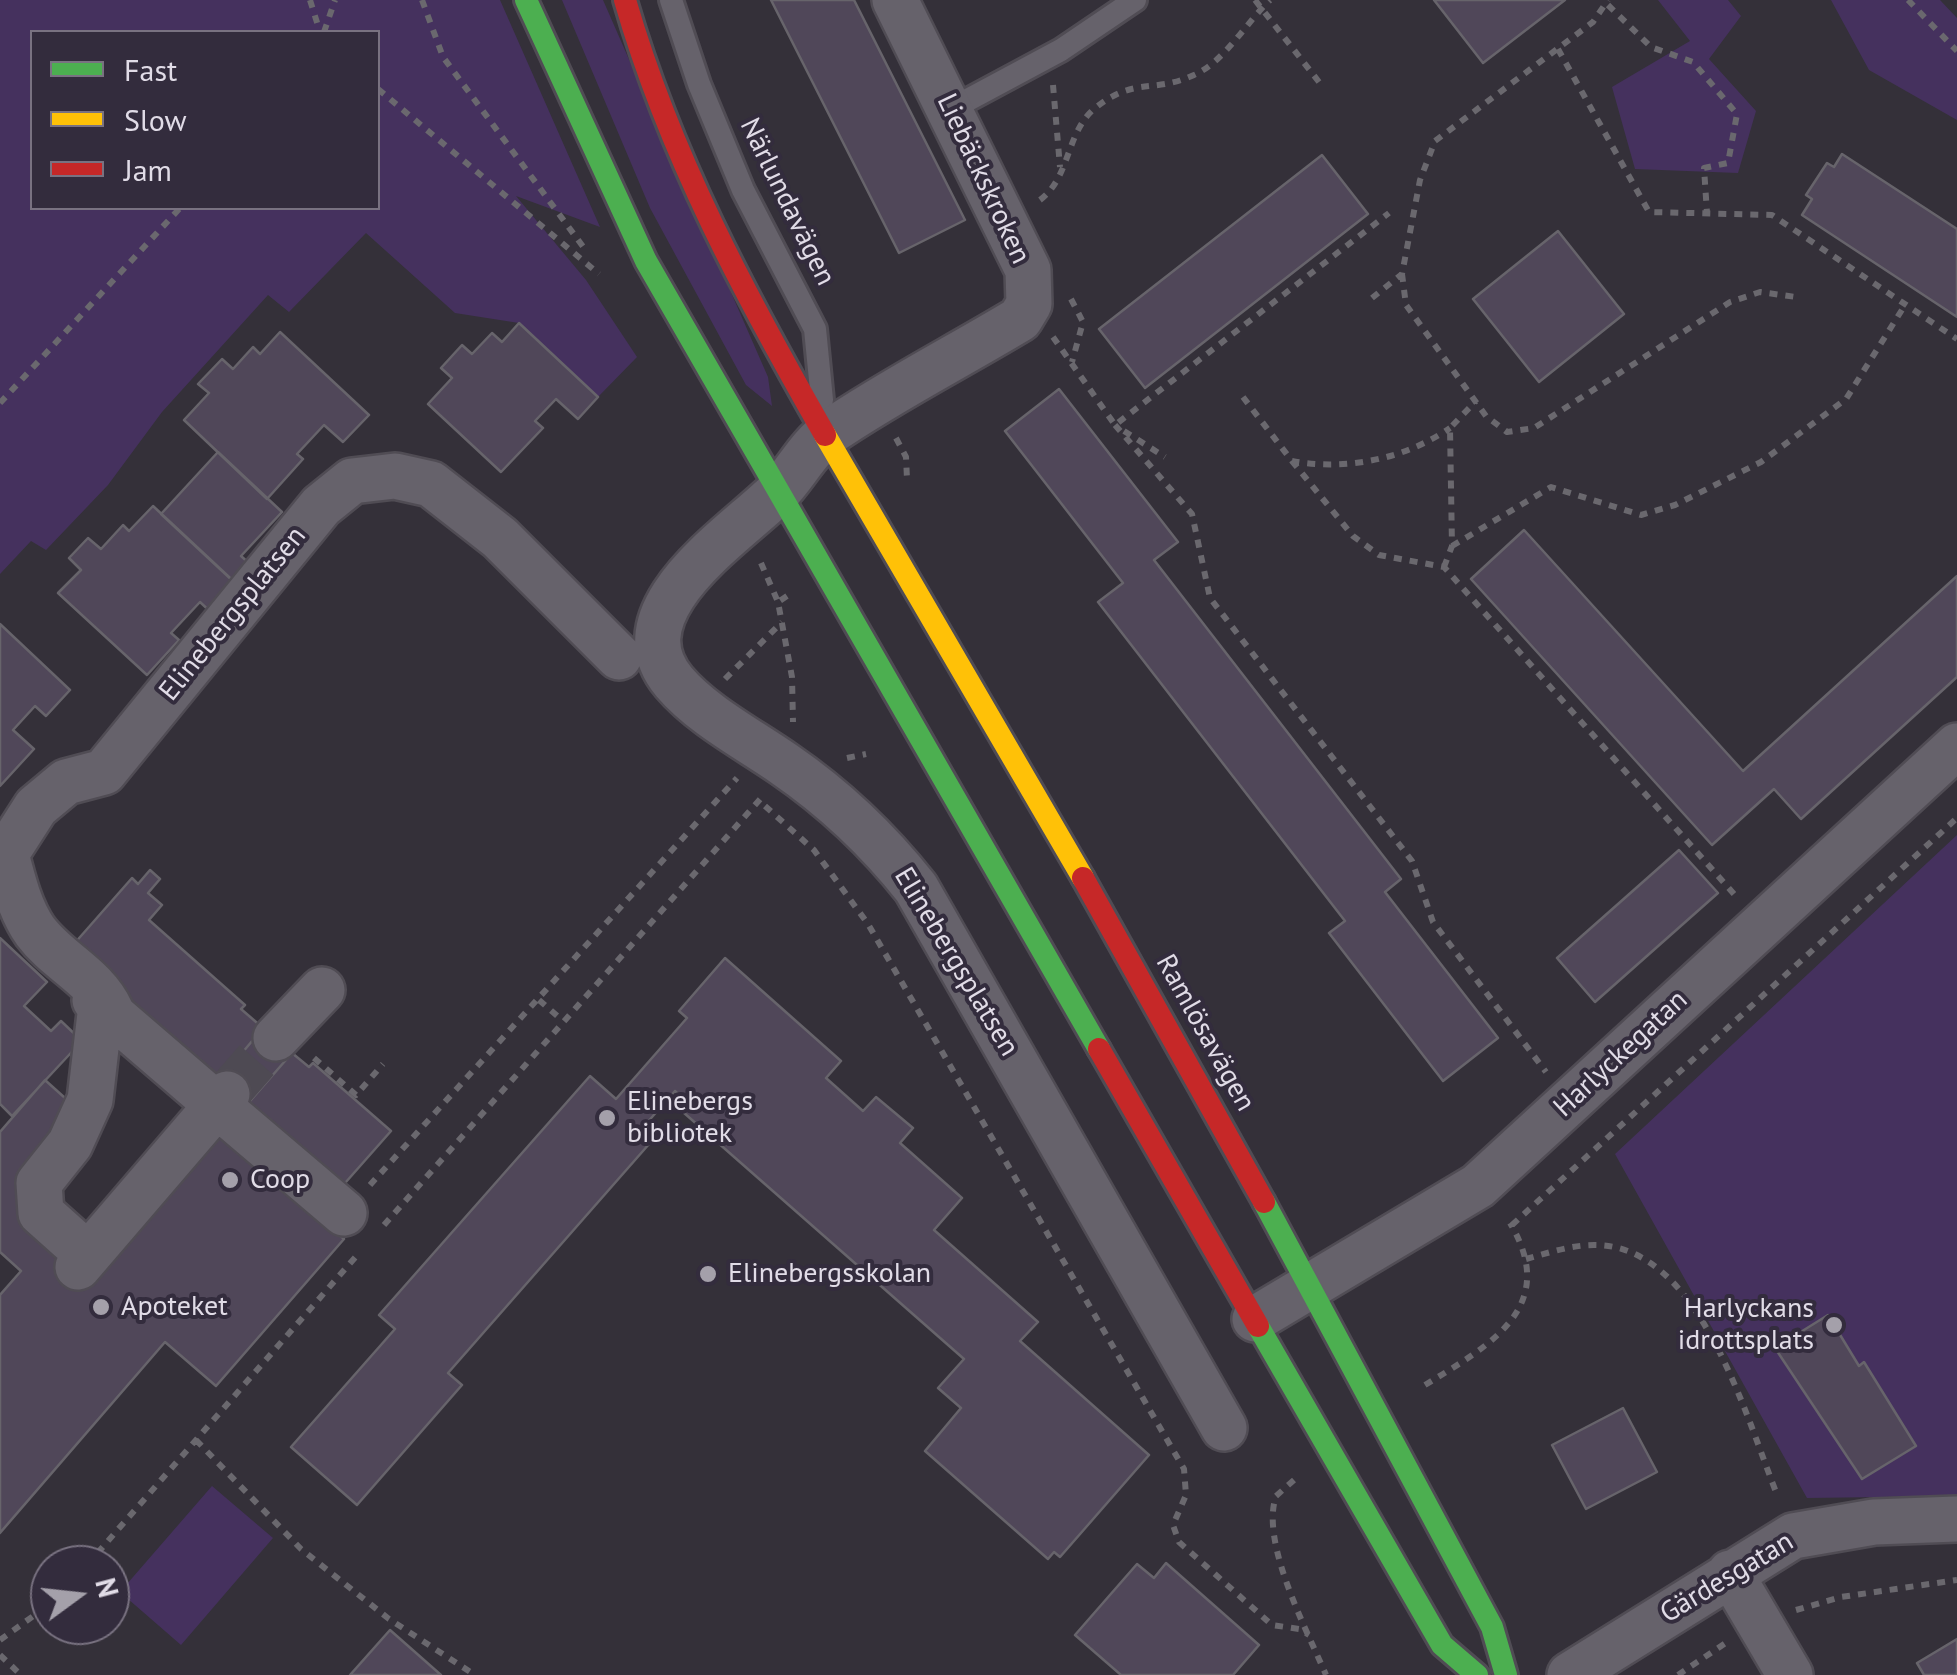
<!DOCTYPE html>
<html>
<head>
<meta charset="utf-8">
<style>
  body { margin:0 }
  #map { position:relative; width:1957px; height:1675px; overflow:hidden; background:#343039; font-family:"PT Sans",sans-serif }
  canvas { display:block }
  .legend { position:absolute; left:30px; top:30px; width:350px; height:180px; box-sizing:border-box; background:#332c3d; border:2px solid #797281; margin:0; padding:12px 18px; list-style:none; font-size:30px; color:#e1dce7 }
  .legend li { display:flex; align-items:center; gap:20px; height:50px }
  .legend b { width:50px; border:2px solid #797281 }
  .north { position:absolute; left:30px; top:1545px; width:100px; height:100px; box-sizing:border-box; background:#332c3d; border:2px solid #797281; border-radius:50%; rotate:75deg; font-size:28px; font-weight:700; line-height:40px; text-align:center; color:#e1dce7 }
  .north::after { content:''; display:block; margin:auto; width:35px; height:45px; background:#a4a0aa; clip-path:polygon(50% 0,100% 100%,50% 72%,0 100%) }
</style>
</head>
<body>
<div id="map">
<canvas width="1957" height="1675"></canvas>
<ul class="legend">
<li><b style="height:12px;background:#4caf50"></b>Fast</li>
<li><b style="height:12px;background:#ffc107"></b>Slow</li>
<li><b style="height:12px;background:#c62828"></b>Jam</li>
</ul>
<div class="north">N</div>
</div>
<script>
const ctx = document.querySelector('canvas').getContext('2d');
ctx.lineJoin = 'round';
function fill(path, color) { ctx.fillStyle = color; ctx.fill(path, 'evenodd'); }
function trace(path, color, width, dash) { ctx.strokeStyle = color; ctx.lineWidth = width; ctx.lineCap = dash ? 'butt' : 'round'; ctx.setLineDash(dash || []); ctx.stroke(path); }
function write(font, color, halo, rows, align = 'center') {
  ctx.font = font + ' "PT Sans",sans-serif'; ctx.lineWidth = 8; ctx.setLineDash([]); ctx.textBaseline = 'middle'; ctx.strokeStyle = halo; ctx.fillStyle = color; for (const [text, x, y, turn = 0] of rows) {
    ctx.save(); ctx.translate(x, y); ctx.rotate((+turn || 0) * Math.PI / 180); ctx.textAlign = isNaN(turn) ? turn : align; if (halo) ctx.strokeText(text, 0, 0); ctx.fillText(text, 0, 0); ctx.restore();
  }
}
fill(new Path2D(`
  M 0,0 L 500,0 L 600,227 L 516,196 L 586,280 L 637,357 L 598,397 L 519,323 L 455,313 L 366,233 L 289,312 L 268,295 L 162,412 L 108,485 L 46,550 L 31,541 L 0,574 ZM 32,32 L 378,32 L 378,208 L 32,208 Z
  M 562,0 L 603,0 L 768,377 L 772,406 L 746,385 L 650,208 Z
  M 1658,0 L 1728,0 L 1741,16 L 1709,59 L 1756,111 L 1738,173 L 1635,169 L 1612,87 L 1690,41 Z
  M 1831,0 L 1940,0 L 1957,18 L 1957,120 L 1869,70 Z
  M 1957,835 L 1957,1496 L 1807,1498 L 1615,1154 Z
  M 212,1486 L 273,1538 L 181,1645 L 120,1592 Z`), '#45315e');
const building = new Path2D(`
  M 771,0 L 854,0 L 965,220 L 899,253 Z
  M 1434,0 L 1565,0 L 1483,63 Z
  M 1842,154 L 1957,229 L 1957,317 L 1802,215 L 1812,199 L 1806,195 L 1827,163 L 1834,167 Z
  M 1322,155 L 1368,214 L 1145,388 L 1099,329 Z
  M 1558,231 L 1624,314 L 1539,382 L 1473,299 Z
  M 519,323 L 598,397 L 578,419 L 556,399 L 535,421 L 543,428 L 501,472 L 428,404 L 452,378 L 441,368 L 462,345 L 472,354 L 492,333 L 502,342 Z
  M 280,332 L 369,415 L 343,442 L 324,425 L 297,454 L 303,459 L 267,499 L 184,420 L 209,393 L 198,384 L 222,359 L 233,369 L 253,347 L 260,354 Z
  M 1059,389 L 1178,542 L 1154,560 L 1401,879 L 1385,892 L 1498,1038 L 1443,1081 L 1329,933 L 1345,921 L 1098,602 L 1123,583 L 1005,431 Z
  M 218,452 L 282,512 L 241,556 L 251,565 L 235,583 L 161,514 Z
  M 153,506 L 243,590 L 217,618 L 200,602 L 171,633 L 179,640 L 147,675 L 58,593 L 81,570 L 69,558 L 88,538 L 101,549 L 123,525 L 129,531 Z
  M 1524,530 L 1743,771 L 1957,576 L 1957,677 L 1801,819 L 1774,789 L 1712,845 L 1471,579 Z
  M 0,624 L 70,690 L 46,716 L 35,706 L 13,730 L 34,749 L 0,786 Z
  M 1679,850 L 1718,893 L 1595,1002 L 1557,958 Z
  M 150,870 L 160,879 L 148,893 L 162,905 L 149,920 L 245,1005 L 241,1009 L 263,1028 L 216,1084 L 66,953 L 132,878 L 138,884 Z
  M 0,938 L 47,982 L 24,1006 L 51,1031 L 61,1021 L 82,1041 L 12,1116 L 0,1104 Z
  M 725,958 L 841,1061 L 826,1078 L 863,1111 L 876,1097 L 913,1128 L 900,1143 L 962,1198 L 934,1230 L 1038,1322 L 1020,1341 L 1149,1455 L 1060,1557 L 1054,1552 L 1048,1559 L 925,1451 L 961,1408 L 938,1388 L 964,1359 L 675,1105 L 681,1097 L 675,1091 L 645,1125 L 657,1135 L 448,1373 L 462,1385 L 357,1505 L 291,1447 L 395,1329 L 379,1315 L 590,1076 L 616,1099 L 687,1018 L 679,1011 Z
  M 263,1028 L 292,1053 L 244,1108 L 216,1084 Z
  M 292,1053 L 309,1067 L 313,1063 L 391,1131 L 338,1191 L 244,1108 Z
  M 45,1080 L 65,1098 L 68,1116 L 18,1173 L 78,1267 L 223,1133 L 344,1239 L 216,1386 L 165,1342 L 0,1533 L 0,1295 L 21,1271 L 0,1252 L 0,1132 Z
  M 1828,1315 L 1859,1366 L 1864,1362 L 1916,1446 L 1862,1479 L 1775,1348 Z
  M 1623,1408 L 1657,1472 L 1586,1509 L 1552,1445 Z
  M 1166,1563 L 1259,1645 L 1233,1675 L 1121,1675 L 1075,1635 L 1137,1564 L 1154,1578 Z
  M 390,1630 L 441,1675 L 350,1675 Z
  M 1957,1639 L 1957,1675 L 1924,1675 L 1917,1663 Z`);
fill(building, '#504759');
trace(building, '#67646b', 2.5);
trace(new Path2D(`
  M 227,1094 L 276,1038`), '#4e4a53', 45, [45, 22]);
const lane = new Path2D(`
  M 671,0 L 699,84 L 743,190 L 815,329 L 822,400
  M 951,109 L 1061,50 L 1135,0`);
const street = new Path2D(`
  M 895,0 L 1028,270 L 1029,304 L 1020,319 C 957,357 890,391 830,432 C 808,447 794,477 775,495 C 732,537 615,612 674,682 C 702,715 748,739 784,764 C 835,799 878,840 916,888 L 1224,1428
  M 5,850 C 12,877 19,908 35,931 C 58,962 94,975 111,1011
  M 0,863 L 36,807 L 66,782 L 104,772 L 321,506 L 352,481 L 395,476 L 431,484 L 500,538 L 619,657
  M 276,1038 L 322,990
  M 227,1094 L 217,1105 L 344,1213
  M 88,1255 L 41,1213 L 39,1183 L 70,1144 L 90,1100 L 101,1005
  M 78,1267 L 217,1105 L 95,1000
  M 1255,1319 L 1478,1186 L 1957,746
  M 1730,1573 L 1790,1675
  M 1570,1675 L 1793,1536 L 1874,1522 L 1957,1519`);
const fast = new Path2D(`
  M 526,0 L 646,261 L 779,492
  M 779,492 L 1099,1049
  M 1264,1202 L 1492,1627 L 1506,1675
  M 1258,1326 L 1442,1645 L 1477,1675`);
const slow = new Path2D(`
  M 825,435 L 1083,878`);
const jam = new Path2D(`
  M 625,0 C 670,156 745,295 825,435
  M 1083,878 L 1264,1202
  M 1099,1049 L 1258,1326`);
trace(lane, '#504c54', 28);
trace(street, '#504c54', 50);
trace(fast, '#504c54', 28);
trace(slow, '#504c54', 28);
trace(jam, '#504c54', 28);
trace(new Path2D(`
  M 310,0 L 320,32
  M 422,0 L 443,57 L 587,252
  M 1255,0 L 1319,82
  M 1908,0 L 1957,51
  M 1608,5 L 1651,47 L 1693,62 L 1737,114 L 1728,163 L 1704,168 L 1707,213
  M 324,32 L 335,0
  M 1558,49 L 1649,212 L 1772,215 L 1957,339
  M 1053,85 L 1060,167
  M 378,89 L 599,274
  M 1040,200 C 1070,178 1066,133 1094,109 C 1134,76 1153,94 1194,75 C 1224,62 1246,23 1270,0
  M 1402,274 L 1406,305 L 1486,416 L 1507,432 L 1534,428 L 1730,302 L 1760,292 L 1796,297
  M 1372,298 L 1402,274 L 1420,180 L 1435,141 L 1593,22 L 1608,0
  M 1071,299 L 1083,322 L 1072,362
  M 1053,337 L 1115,425 L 1389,213
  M 1243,397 L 1292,461 C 1346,471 1405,459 1450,428
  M 0,403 L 180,208
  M 1115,425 L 1192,514 L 1210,598 L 1412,861 L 1433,922 L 1546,1072
  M 1124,431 L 1165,457
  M 896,438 L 906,457 L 907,479
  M 1292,461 L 1353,536 L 1379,555 L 1444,567 L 1734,894
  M 1452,546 L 1551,487 L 1641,515 L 1675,505 L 1761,462 L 1846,399 L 1905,305
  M 761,563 L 778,602
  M 1444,567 L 1452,546 L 1450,428 L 1476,401
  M 787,596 L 778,602 L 792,677 L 793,722
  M 725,679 L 782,622
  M 847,758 L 866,754
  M 765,806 L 814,850 L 868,924 L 1184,1469 L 1186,1495 L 1173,1525 L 1179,1542 L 1272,1625 L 1299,1629 L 1309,1635
  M 539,1000 L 563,1021
  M 314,1058 L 356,1095 L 383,1064
  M 370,1185 L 737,778
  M 384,1225 L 763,796
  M 1512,1225 L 1957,818
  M 1526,1259 C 1548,1253 1571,1245 1594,1245 C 1700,1244 1746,1418 1778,1497
  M 1425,1385 C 1488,1346 1561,1308 1510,1223
  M 196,1440 L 301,1549 L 389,1619 L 475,1675
  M 1294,1480 L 1276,1496 C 1260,1543 1307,1630 1326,1675
  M 87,1565 L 359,1253
  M 1796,1610 L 1841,1597 L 1957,1580
  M 0,1640 L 50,1604
  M 0,1655 L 21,1675
  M 1678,1675 L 1727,1642`), '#6a686e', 6, [8, 8]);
trace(lane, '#66626b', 22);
trace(street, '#66626b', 45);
trace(fast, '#4caf50', 22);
trace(slow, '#ffc107', 22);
trace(jam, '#c62828', 22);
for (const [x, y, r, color] of [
  [607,1118,10,"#a4a0aa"],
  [230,1180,10,"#a4a0aa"],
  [708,1274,10,"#a4a0aa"],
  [101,1307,10,"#a4a0aa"],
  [1834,1325,10,"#a4a0aa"]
]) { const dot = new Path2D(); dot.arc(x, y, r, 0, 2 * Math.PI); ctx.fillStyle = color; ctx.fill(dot); trace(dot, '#332c3d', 4); }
write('28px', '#e1dce7', '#332c3d', [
  ["Liebäckskroken",983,179,65],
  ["Närlundavägen",787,202,64],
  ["Elinebergsplatsen",233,614,-51],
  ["Elinebergsplatsen",956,962,59],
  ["Ramlösavägen",1205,1033,61],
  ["Harlyckegatan",1621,1054,-43],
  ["Gärdesgatan",1727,1578,-31]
]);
write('28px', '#e1dce7', '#332c3d', [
  ["Elinebergs",627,1102],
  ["bibliotek",627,1134],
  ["Coop",250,1180],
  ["Elinebergsskolan",728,1274],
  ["Apoteket",121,1307],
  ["Harlyckans",1814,1309,"right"],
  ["idrottsplats",1814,1341,"right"]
], 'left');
</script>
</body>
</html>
